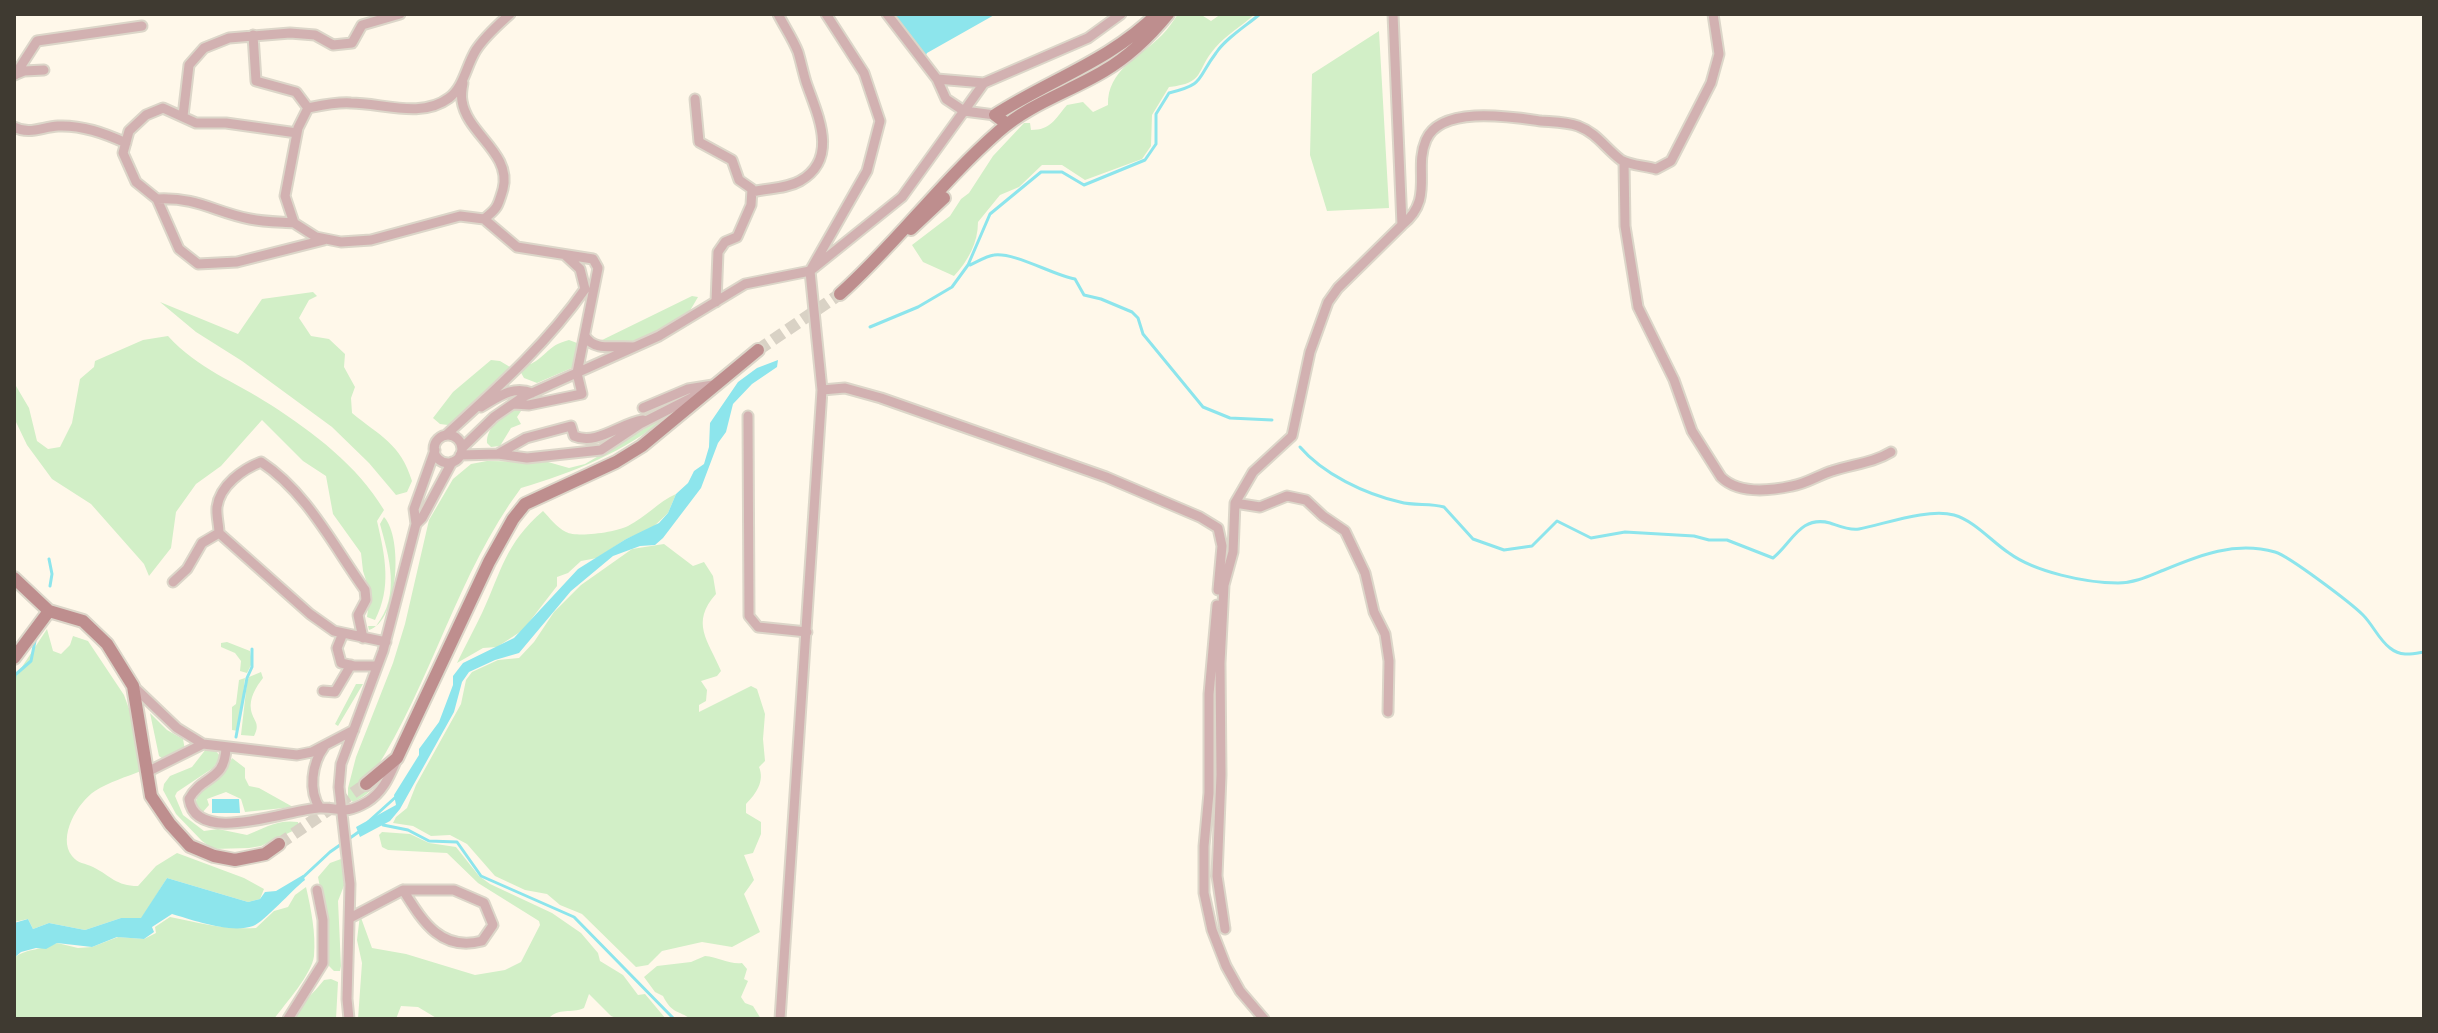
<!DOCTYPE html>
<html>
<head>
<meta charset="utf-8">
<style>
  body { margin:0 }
  #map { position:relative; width:2438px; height:1033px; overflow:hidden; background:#fff8ea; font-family:"PT Sans Narrow",sans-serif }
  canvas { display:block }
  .frame { position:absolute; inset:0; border:16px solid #3f3a31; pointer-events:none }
</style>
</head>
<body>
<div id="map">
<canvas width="2438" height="1033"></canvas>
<div class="frame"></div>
</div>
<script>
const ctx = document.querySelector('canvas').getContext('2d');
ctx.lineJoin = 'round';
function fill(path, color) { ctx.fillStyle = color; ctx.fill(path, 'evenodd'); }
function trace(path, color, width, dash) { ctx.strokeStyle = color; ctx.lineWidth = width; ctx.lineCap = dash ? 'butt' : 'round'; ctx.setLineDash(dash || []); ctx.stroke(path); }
fill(new Path2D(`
  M 1178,14 L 1200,14 L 1211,21 L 1221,14 L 1255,14 C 1243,25 1226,35 1215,48 C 1195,71 1206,83 1169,87 L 1152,115 L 1151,146 L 1142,159 L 1085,180 L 1062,165 L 1042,165 L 1019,187 L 1000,195 L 978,222 C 978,243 968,261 954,276 L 923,262 L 912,245 L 950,216 L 961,199 L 969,193 L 993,156 L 1024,123 L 1030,123 L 1031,130 C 1051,130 1055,119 1067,105 L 1083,102 L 1093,112 L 1108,105 C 1107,70 1140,57 1162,35 C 1168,29 1173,21 1178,14 Z
  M 1379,31 L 1389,208 L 1327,211 L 1310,155 L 1312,74 Z
  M 313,292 L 317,296 L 309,300 L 299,318 L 311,336 L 329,339 L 345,354 L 344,367 L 355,387 L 351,398 L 352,413 C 380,436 401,444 412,481 L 407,492 L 396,495 L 369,463 L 332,427 L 242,361 L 196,332 L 160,302 L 238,334 L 262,299 Z
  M 692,296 L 698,297 L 688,314 L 679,321 L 638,343 L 598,342 Z
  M 168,336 C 198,369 234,381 271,405 C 314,433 357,465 384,510 L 377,521 C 385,556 392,587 375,620 L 367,617 L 370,593 L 363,571 L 361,553 L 333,514 L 326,476 L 303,461 L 262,420 L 221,466 L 196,484 L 176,512 L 171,548 L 149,576 L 144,564 L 91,504 L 52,479 L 27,445 L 16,422 L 16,386 L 29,408 L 37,441 L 48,449 L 60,447 L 72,423 L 80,379 L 94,367 L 95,361 L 143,340 Z
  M 569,340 L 577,343 L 579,351 L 574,367 L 537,383 L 524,378 L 520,371 C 525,365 530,365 536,361 C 550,351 550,345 569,340 Z
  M 491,360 L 500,361 L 510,367 L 478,403 L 448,425 L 440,424 L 433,418 L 453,392 Z
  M 516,407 L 521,411 L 517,417 L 521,424 L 511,428 L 500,446 L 491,447 L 487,443 C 486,427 503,415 516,407 Z
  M 665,414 L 668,416 C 624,452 575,472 521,488 C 457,574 432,682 374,772 L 381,781 C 373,789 363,798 353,802 L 348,798 L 348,788 L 356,757 L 393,663 L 405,624 L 429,520 L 453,479 L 471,464 L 487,461 L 548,462 L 569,468 L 585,464 L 659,420 L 659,417 Z
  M 676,494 L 668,513 L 652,528 L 626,539 L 597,558 L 581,561 L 568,573 L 557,577 L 557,586 L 523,630 L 497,647 L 483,648 L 457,663 C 465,646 474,630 482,613 C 502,570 505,544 543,511 C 550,518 556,527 566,532 C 577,538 617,532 628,526 C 646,517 658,502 676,494 Z
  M 384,517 C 403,537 399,621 369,630 L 368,626 L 376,626 C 401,595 389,557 380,524 Z
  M 664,544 L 693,566 L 704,562 L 713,576 L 716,594 C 690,623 708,640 721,671 L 717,676 L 701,681 L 707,690 L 706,701 L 699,705 L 699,712 L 751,686 L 757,689 L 765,714 L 763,739 L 765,761 L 759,767 C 765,781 756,794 746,804 L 746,813 L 761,822 L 761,834 L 753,853 L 744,855 L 754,880 L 744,894 L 760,932 L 732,947 L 702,942 L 662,951 L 648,965 L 636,967 L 582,914 L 560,905 L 547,894 L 525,890 L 495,876 L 467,844 L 450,835 L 431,836 L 413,826 L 393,823 L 396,817 L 407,808 L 416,785 L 461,704 L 466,680 L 472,672 L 498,660 L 519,658 L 534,642 L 554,612 L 581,585 L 632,549 Z
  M 47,629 L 53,651 L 61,654 L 70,645 L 73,636 L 88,641 L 124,695 L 136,728 L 141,771 C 126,777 109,782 95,791 C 78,802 57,837 72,856 C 78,864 85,863 93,867 C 111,876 116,886 138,886 L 156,866 L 177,853 L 244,878 L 264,889 L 260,899 L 248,902 L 167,878 L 142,918 L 121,918 L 85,930 L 49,923 L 33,929 L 28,919 L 14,922 L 14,679 Z
  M 227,642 L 250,651 L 252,663 L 247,673 L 240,671 L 241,661 L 235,653 L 221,647 L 221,643 Z
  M 261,672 L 263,678 C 256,687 249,698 251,710 C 253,721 261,723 254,736 L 241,735 L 247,682 L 249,677 Z
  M 245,678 L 239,728 L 238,731 L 232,730 L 232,707 L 236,704 L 239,680 Z
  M 356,684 L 363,684 L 338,726 L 335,724 Z
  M 150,713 L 167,730 L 183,739 L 185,750 L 163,759 L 159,756 Z
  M 206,749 L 214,749 L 221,757 L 213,768 L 177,792 L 175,796 L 183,815 L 204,831 L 218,829 L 247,835 C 264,828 278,819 298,822 L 299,828 L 261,846 L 249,848 L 213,849 L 202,841 L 176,814 L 163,790 L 164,784 L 170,776 L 192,767 Z
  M 232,758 L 245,768 L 245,778 L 249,786 L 259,788 L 293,807 L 245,812 L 241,799 L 226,792 L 207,799 L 209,805 L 202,813 L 195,804 L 199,792 C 217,782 223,776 232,758 Z
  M 382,832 L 410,834 L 429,843 L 456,847 L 479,876 L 490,884 L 552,913 L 581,933 L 598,953 L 600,961 L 623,975 L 638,995 L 645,994 L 666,1019 L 619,1019 L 611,1016 L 589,994 L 584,1008 C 571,1014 559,1007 548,1019 L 438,1019 L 418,1007 L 401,1006 L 396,1019 L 358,1019 L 362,963 L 357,940 L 360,915 L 372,948 L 406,954 L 475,975 L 505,970 L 521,962 L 540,925 L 539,921 L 478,883 L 447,853 L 388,850 L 382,847 L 379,835 Z
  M 341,859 L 345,883 L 338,901 L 341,966 L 340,971 L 334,971 L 329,966 L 328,929 L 318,877 L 330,863 Z
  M 306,887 C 311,909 316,933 314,956 C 312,974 285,1004 274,1019 L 14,1019 L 14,958 C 28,947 42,951 57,943 L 78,948 L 92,947 L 118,937 L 144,939 L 156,933 L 155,927 L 170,917 C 200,923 226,930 256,928 L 274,911 L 288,907 L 295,895 Z
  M 705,956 C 718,957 731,965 742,963 L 747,969 L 744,979 L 748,981 L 741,997 L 745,1003 L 753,1006 L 761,1019 L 691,1019 C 678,1010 672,1014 663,996 L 655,992 L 644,977 L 657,966 L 691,962 Z
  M 331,979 L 338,982 L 336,1019 L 292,1019 C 300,1004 313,994 324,980 Z`), '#d2efc7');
fill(new Path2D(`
  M 894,14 L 996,14 L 927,53 L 924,59 Z
  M 778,360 L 777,367 L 752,384 L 733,404 L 726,432 L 718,443 L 701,488 L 663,538 L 655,545 L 640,546 L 613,556 L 571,591 L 519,653 L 495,660 L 469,672 L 462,682 L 454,712 L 400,809 L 390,821 L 360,837 L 356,827 L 396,805 L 394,795 L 419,755 L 419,749 L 439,722 L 453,685 L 453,676 L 463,663 L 514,638 L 578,569 L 626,539 L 659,523 L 668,513 L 676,494 L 688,483 L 694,471 L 704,464 L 709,447 L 710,423 L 738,382 L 757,368 Z
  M 212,799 L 239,799 L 240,813 L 212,813 Z
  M 303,875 L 305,880 C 292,890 264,922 253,926 C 231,934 193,920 172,914 L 152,927 L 154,932 L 144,939 L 117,937 L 92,947 L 57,943 L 46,949 L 36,948 L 21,952 L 14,958 L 14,923 L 28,919 L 33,929 L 49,923 L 85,930 L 121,918 L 141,918 L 167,878 L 248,902 L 260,899 L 265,892 L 276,891 Z`), '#8de5ec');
trace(new Path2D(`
  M 970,265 C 977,262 986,256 994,255 C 1014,252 1053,275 1075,279 L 1084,295 L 1101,299 L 1132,312 L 1138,318 L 1143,334 L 1203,407 L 1230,418 L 1272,420
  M 870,327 L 918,307 L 952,287 L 968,265 L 990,214 L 1041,172 L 1062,172 L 1084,185 L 1145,160 L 1156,144 L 1156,114 L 1169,93 C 1206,84 1196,79 1216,53 C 1226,38 1246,26 1260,14
  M 1300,447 C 1323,474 1365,494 1400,502 C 1414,506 1430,503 1444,507 L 1473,539 L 1504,550 L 1532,546 L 1557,521 L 1591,538 L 1625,532 L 1694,536 L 1709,540 L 1727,540 L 1773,558 C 1792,543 1800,515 1830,523 C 1839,526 1850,531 1859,529 C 1885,524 1928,508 1954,515 C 1975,521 1992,542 2009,553 C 2035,572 2086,583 2118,583 C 2135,583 2149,576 2164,570 C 2200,555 2235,541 2275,552 C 2289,556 2351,603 2363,615 C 2373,625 2379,640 2390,648 C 2401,657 2412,654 2424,652
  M 49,559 L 52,574 L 50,586
  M 14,687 L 15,675 L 31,661 L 36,636
  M 236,737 L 247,678 L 252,667 L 252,649
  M 368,822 L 398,795
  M 383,825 L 408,830 L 429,841 L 457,842 L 481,876 L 574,917 L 674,1019
  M 301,879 L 330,852 L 360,831`), '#8de5ec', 3);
trace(new Path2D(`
  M 758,350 L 840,294
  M 279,844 L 366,784`), '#d9d2c5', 12, [12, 6]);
const street = new Path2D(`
  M 510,14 C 498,25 485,36 476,50 C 466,66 464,87 449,98 C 421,119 382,103 351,103 C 336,102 323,105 308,108 L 298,128 L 285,196 L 294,223 L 316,237 L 341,242 L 371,240 L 460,216 L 484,219 L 517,247 L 593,259 L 598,268 L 577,373 L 582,394 L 529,405 L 514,404
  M 887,14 L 937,79 L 946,99 L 964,111 L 984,83
  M 253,35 L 256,81 L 296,92 L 308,108
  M 14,75 L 24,71 L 44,70
  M 15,75 L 37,41 L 142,26
  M 937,79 L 984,83 L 1088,38 L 1121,14
  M 463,83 C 462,88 461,96 462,101 C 467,134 512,153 503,189 C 498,206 498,208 484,219
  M 695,99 L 699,142 L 732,160 L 739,180 L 752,189 L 751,205 L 737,237 L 725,242 L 718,252 L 716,302
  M 183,116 L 189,65 L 204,48 L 229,38 L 290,33 L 315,35 L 333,45 L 352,43 L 362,25 L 400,14
  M 14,127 C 29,135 42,127 58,126 C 82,125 104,133 126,143
  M 297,133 L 226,123 L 196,123 L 163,108 L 146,115 L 129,131 L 123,153 L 136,182 L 157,199 L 179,249 L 198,264 L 237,262 L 324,240
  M 1624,162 L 1625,226 L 1638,307 L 1674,380 L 1692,431 L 1721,477 C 1738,494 1769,491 1792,486 C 1806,484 1819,475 1832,471 C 1853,464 1873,463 1891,452
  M 752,192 C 768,188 786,189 800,181 C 840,158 817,114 806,82 C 803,72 801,62 798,52 C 793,39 784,26 778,14
  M 157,199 C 198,197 214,212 250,219 C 264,222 280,222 294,223
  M 1402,225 C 1435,199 1413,170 1426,140 C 1441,105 1512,117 1541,121 C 1553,122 1567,122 1578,126 C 1597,133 1605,148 1621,160 C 1629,165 1646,166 1656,169 L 1671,161 L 1711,83 L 1719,54 L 1713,14
  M 585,336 C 594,352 616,345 633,347
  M 822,390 L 845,388 L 881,398 L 1106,477 L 1200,517 L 1218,528 L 1222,546 L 1218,590
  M 481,407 C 498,397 513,385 532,393
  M 643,408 L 688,389 L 713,385
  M 748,416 L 749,616 L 758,627 L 807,632
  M 446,435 C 495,390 547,344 585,289 L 580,269 L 566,256
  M434 449a14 14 0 1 1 28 0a14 14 0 1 1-28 0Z
  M 462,448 L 494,417 L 523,397 L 659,336 L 745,284 L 810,271 L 902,197 L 964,111 L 995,115
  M 498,454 L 526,438 L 571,426 L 574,436 C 597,446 620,423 643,420
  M 460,455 L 498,454 L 527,458 L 601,450 L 640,424 L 699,394
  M 1235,503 L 1260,507 L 1287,496 L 1306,500 L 1323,516 L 1345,531 L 1365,573 L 1374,612 L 1385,634 L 1389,661 L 1388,712
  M 416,524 L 422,518 L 452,462
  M 219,533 C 219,525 216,515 217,507 C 220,485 243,469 261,462 C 307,492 334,547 365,590 L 366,600 L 358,615 L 363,638
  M 173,582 L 187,569 L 202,543 L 219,533 L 310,614 L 334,631 L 386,642
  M 1217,605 L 1209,694 L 1209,793 L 1204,846 L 1204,893 L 1212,930 L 1226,966 L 1240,991 L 1264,1019
  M 343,633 L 337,648 L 341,663 L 354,666 L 377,666
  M 133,686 L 177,728 L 203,744 L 297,755 L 312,752 L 354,730
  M 323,691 L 335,692 L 351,665
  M 226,747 C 225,782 203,774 189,799 C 196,847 289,809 319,808 C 341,807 343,816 367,802 C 383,792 389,777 396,761
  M 147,772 L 203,744
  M 320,808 C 308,791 312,763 324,747
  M 350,918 L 403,890 L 454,890 L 484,903 L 493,925 L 482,941 C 440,952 422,920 403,890
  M 1225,929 L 1217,876 L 1221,775 L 1220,663 L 1224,585 L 1233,552 L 1235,503 L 1253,472 L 1292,436 L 1310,352 L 1328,302 L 1338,288 L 1402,225 L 1393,14
  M 288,1019 L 323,963 L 323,920 L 317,890
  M 349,1019 L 347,999 L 350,884 L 339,787 L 341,764 L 383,651 L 416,524 L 414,509 L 435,450
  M 780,1019 L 822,390 L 810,271 L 867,171 L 880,121 L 864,73 L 826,14`);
const secondary = new Path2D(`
  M 1007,124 L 995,115 C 1049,80 1110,61 1157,14
  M 911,229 L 944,198
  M 840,294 C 896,244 941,182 998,132 C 1029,104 1069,92 1104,71 C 1128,57 1150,36 1168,14
  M 14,578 L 49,611 L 83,621 L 107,644 L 133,686 L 151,796 L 170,824 L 190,846 L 214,856 L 235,860 L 265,854 L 279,844
  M 14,658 L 49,611
  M 366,784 L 397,758 L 489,562 L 513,519 L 525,504 L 616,462 L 642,446 L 758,350`);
trace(street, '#dcd6c9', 13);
trace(secondary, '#dcd6c9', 16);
trace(street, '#d2b1b1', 9);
trace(secondary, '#be8e8e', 12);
</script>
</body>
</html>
